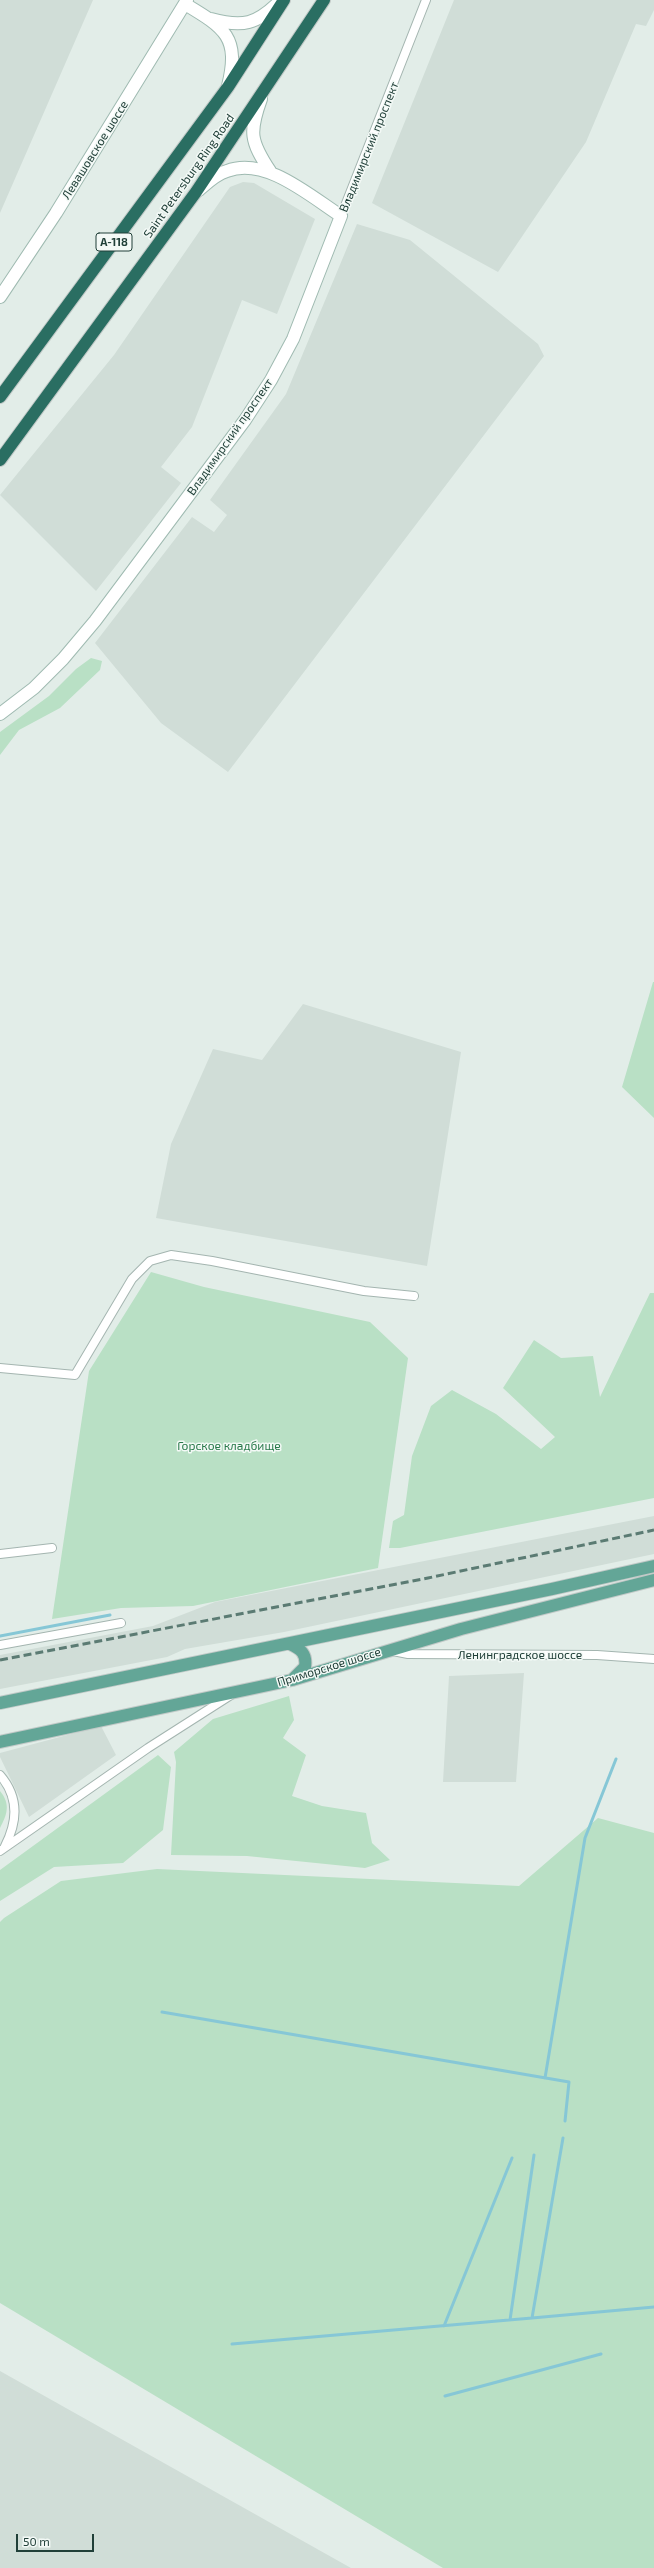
<!DOCTYPE html>
<html>
<head>
<meta charset="utf-8">
<style>
  body { margin:0 }
  #map { position:relative; width:654px; height:2568px; overflow:hidden; background:#e2ede8; font-family:"Exo 2",sans-serif }
  canvas { display:block }
  .scale { position:absolute; left:16px; top:2534px; width:78px; height:18px; box-sizing:border-box; border:2px solid #203f38; border-top:0; padding-left:5px; font-size:12px; line-height:14px; white-space:nowrap; color:#203f38; -webkit-text-stroke:3px #f3f9f6; paint-order:stroke }
</style>
</head>
<body>
<div id="map">
<canvas width="654" height="2568"></canvas>
<div class="scale">50 m</div>
</div>
<script>
const ctx = document.querySelector('canvas').getContext('2d');
ctx.lineJoin = 'round';
function fill(path, color) { ctx.fillStyle = color; ctx.fill(path, 'evenodd'); }
function trace(path, color, width, dash) { ctx.strokeStyle = color; ctx.lineWidth = width; ctx.lineCap = dash ? 'butt' : 'round'; ctx.setLineDash(dash || []); ctx.stroke(path); }
function write(font, color, halo, rows, align = 'center') {
  ctx.font = font + ' "Exo 2",sans-serif'; ctx.lineWidth = 3; ctx.setLineDash([]); ctx.textBaseline = 'middle'; ctx.strokeStyle = halo; ctx.fillStyle = color; for (const [text, x, y, turn = 0] of rows) {
    ctx.save(); ctx.translate(x, y); ctx.rotate((+turn || 0) * Math.PI / 180); ctx.textAlign = isNaN(turn) ? turn : align; if (halo) ctx.strokeText(text, 0, 0); ctx.fillText(text, 0, 0); ctx.restore();
  }
}
fill(new Path2D(`
  M 0,0 L 93,0 L 0,213 Z
  M 454,0 L 654,0 L 654,10 L 646,26 L 636,24 L 586,142 L 498,272 L 372,203 Z
  M 243,182 L 254,183 L 315,219 L 277,314 L 242,300 L 192,427 L 161,467 L 181,483 L 96,591 L 0,495 L 114,355 L 230,187 Z
  M 357,224 L 410,240 L 538,344 L 544,356 L 228,772 L 161,723 L 95,643 L 192,517 L 214,532 L 227,515 L 210,500 L 286,394 Z
  M 303,1004 L 461,1052 L 427,1266 L 156,1218 L 171,1144 L 213,1049 L 262,1060 Z
  M 654,1516 L 654,1554 L 284,1632 L 185,1649 L 167,1657 L 0,1689 L 0,1655 L 153,1626 L 215,1602 Z
  M 524,1673 L 516,1782 L 443,1782 L 449,1676 Z
  M 101,1726 L 116,1755 L 29,1817 L 0,1757 L 0,1753 Z
  M 0,2371 L 351,2568 L 0,2568 Z`), '#d0ddd7');
fill(new Path2D(`
  M 91,658 L 102,661 L 100,670 L 60,708 L 19,730 L 0,755 L 0,732 L 49,696 L 76,669 Z
  M 653,982 L 654,982 L 654,1118 L 622,1087 Z
  M 151,1272 L 204,1287 L 370,1322 L 408,1358 L 378,1568 L 193,1606 L 121,1608 L 52,1619 L 89,1371 Z
  M 650,1293 L 654,1293 L 654,1498 L 400,1548 L 389,1548 L 393,1521 L 404,1515 L 412,1456 L 431,1406 L 452,1390 L 496,1414 L 541,1449 L 555,1437 L 503,1388 L 534,1340 L 561,1358 L 593,1356 L 600,1397 Z
  M 289,1696 L 294,1720 L 283,1738 L 306,1755 L 292,1796 L 322,1806 L 366,1813 L 372,1843 L 390,1860 L 365,1868 L 247,1856 L 171,1855 L 176,1762 L 174,1752 L 213,1719 Z
  M 158,1755 L 171,1767 L 163,1830 L 123,1863 L 54,1867 L 0,1901 L 0,1870 Z
  M 0,1791 C 11,1804 7,1815 0,1828 Z
  M 598,1818 L 654,1833 L 654,2568 L 443,2568 L 0,2303 L 0,1922 L 4,1918 L 61,1881 L 157,1869 L 519,1886 Z`), '#b9e0c5');
trace(new Path2D(`
  M 0,1636 L 110,1615
  M 162,2012 L 569,2082 L 565,2121
  M 545,2078 L 585,1838 L 616,1759
  M 563,2138 L 532,2318 L 654,2307
  M 510,2320 L 534,2155
  M 444,2326 L 512,2158
  M 232,2344 L 532,2318
  M 445,2396 L 601,2354`), '#86c7d6', 3);
const minor = new Path2D(`
  M 341,216 L 426,0
  M 0,1368 L 75,1375 L 132,1279 L 150,1261 L 171,1255 L 212,1261 L 364,1291 L 414,1296
  M 0,1554 L 52,1548
  M 0,1645 L 121,1623
  M 393,1651 L 408,1654 L 597,1655 L 654,1659
  M 0,1775 C 19,1797 18,1821 5,1846
  M 0,1851 L 148,1748 L 231,1695`);
const secondary = new Path2D(`
  M 185,4 C 225,28 240,37 228,86
  M 211,19 C 243,28 257,24 280,1
  M 261,99 C 249,132 250,141 270,171
  M 0,297 L 56,213 L 187,0
  M 0,714 L 34,688 L 63,659 L 95,621 L 245,420 L 271,380 L 293,339 L 341,216 C 310,196 265,156 227,171 C 216,174 207,183 199,190`);
const primary = new Path2D(`
  M 290,1644 C 301,1649 307,1654 305,1667 L 294,1678
  M 0,1703 L 552,1589 L 654,1566
  M 0,1742 L 292,1680 L 461,1629 L 654,1580`);
const motorway = new Path2D(`
  M 0,397 L 228,87 L 284,0
  M 0,460 L 196,192 L 324,0`);
trace(minor, '#a4b5b0', 10);
trace(secondary, '#9fbab1', 14);
trace(primary, '#c1c9c7', 14);
trace(motorway, '#c1c9c7', 14);
trace(minor, '#fff', 8);
trace(secondary, '#fff', 12);
trace(primary, '#63a697', 12);
trace(motorway, '#2a6e62', 12);
trace(new Path2D(`
  M 0,1660 L 428,1578 L 654,1530`), '#5b7b73', 3, [8, 4]);
for (const [x, y, w] of [
  [114,242,36]
]) { const box = new Path2D(); box.roundRect(x - w / 2, y - 9, w, 18, 3); ctx.fillStyle = '#f3f9f6'; ctx.fill(box); trace(box, '#203f38', 1); }
write('bold 11px', '#203f38', null, [
  ["А-118",114,242]
]);
write('12px', '#203f38', '#f3f9f6', [
  ["Владимирский проспект",369,147,-68],
  ["Левашовское шоссе",95,150,-58],
  ["Saint Petersburg Ring Road",189,176,-55],
  ["Владимирский проспект",230,437,-55],
  ["Ленинградское шоссе",520,1655],
  ["Приморское шоссе",329,1667,-17]
]);
write('12px', '#28794a', '#f3f9f6', [
  ["Горское кладбище",229,1446]
]);
</script>
</body>
</html>
